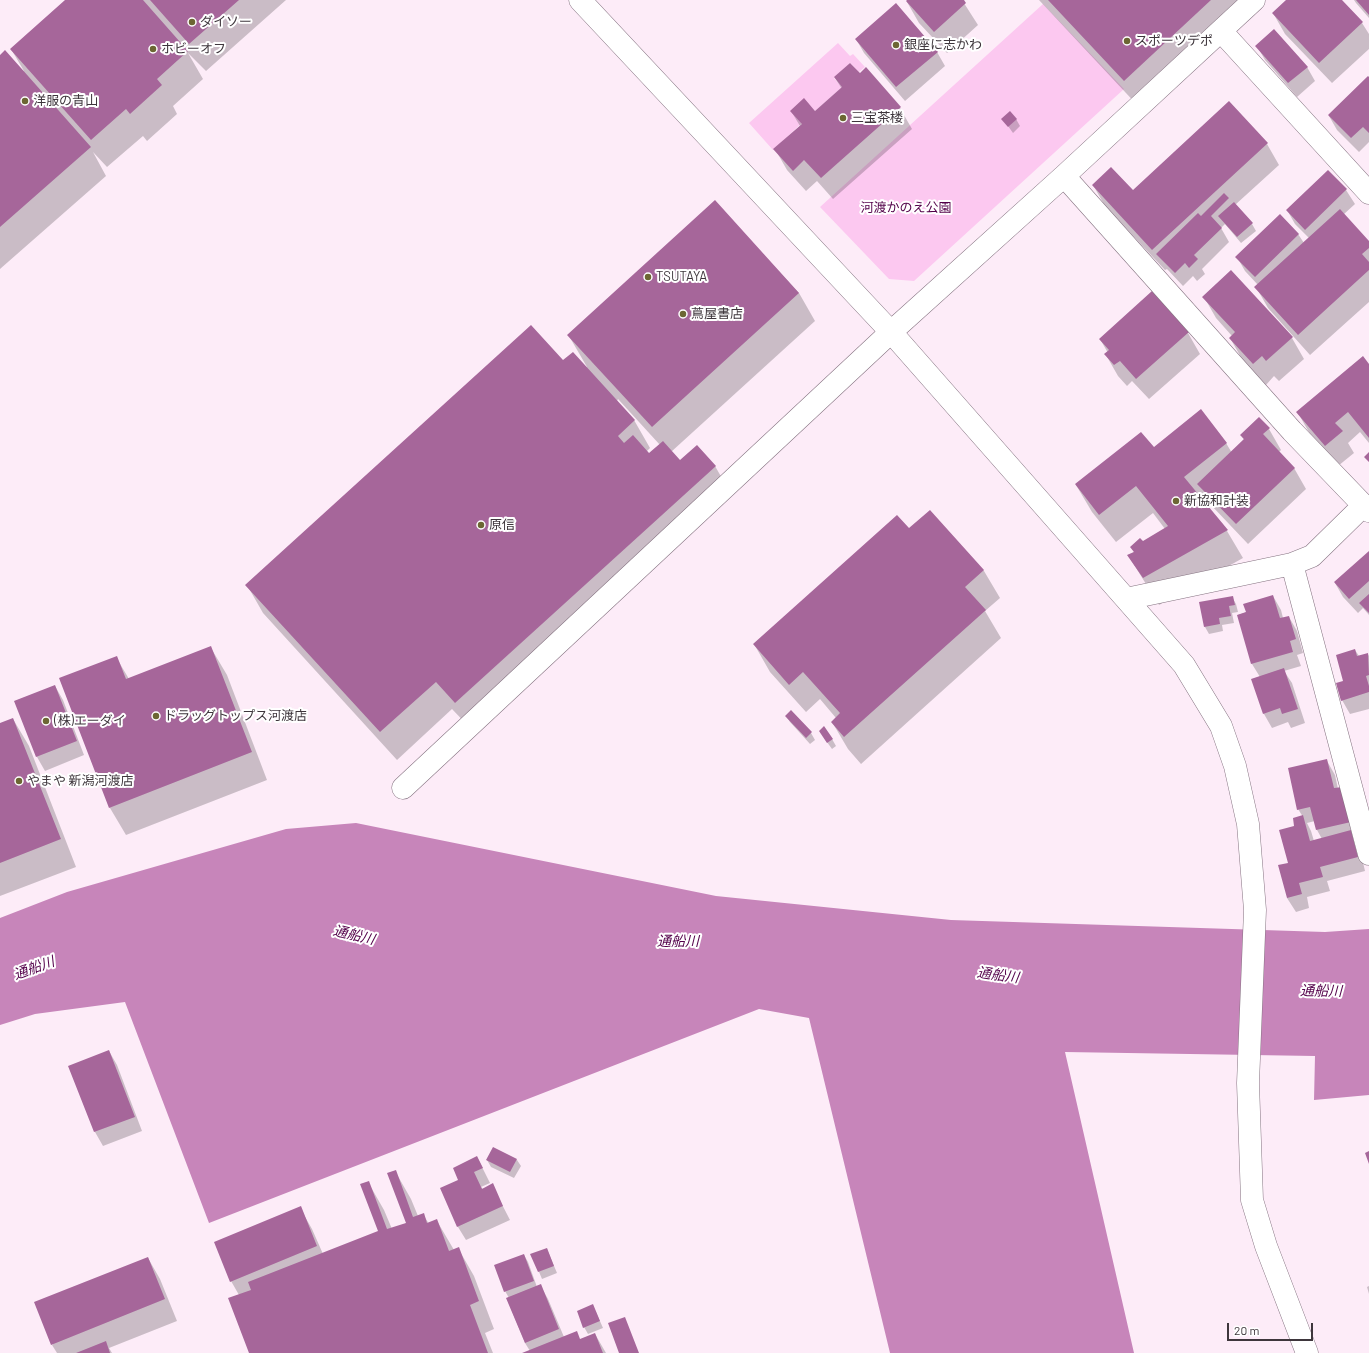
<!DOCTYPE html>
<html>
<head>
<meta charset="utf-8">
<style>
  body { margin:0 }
  #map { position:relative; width:1369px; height:1353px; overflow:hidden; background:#fdecf8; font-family:Barlow,sans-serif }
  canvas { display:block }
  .scale { position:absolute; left:1227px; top:1323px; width:86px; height:18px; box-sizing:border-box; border:2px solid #3e363c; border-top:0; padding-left:5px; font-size:12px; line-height:14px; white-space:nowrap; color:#3e363c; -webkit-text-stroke:3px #fff; paint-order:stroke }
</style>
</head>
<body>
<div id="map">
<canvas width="1369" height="1353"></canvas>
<div class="scale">20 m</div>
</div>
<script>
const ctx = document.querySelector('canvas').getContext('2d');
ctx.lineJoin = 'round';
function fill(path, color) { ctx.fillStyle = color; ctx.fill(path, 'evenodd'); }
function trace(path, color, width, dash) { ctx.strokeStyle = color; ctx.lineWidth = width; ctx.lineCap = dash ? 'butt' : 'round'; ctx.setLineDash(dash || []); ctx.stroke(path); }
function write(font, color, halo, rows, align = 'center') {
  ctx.font = font + ' Barlow,"Noto Sans JP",sans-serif'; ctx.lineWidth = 4; ctx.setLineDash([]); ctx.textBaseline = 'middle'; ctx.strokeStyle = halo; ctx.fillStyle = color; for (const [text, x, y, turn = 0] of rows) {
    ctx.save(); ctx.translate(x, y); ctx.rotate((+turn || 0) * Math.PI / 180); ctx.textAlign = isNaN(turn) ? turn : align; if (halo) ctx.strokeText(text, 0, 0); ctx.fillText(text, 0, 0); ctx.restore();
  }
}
fill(new Path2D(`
  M 1043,4 L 1124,89 L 914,281 L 889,279 L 820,207 Z
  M 838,43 L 850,56 L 853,54 L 865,67 L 859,72 L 850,63 L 834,78 L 842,87 L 815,111 L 804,99 L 802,123 L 773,150 L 749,123 Z`), '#fcc8f0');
fill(new Path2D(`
  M 356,823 L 716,896 L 951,920 L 1325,932 L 1369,929 L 1369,1095 L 1314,1100 L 1315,1056 L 1065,1052 L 1134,1353 L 890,1353 L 809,1018 L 759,1009 L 209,1223 L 125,1002 L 35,1014 L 0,1025 L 0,918 L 67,892 L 286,829 Z`), '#c785ba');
fill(new Path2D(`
  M 66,0 L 286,0 L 206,71 L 188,53 L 203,79 L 173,106 L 177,114 L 147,141 L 143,136 L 107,167 L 93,152 L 106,176 L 0,269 L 0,57 L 24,71 L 11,49 Z
  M 909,0 L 962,0 L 978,25 L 947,53 L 919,23 L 907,2 Z
  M 1039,0 L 1256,0 L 1140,108 Z
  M 1287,0 L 1341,0 L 1362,23 L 1369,34 L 1369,49 L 1332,83 L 1285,34 L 1273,13 Z
  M 1354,0 L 1369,0 L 1369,18 L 1356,3 Z
  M 856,39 L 937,52 L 945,66 L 905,101 L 864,53 Z
  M 1257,46 L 1307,67 L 1315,81 L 1297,97 L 1265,60 Z
  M 866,69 L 900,108 L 912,129 L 833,199 L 817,181 L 806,191 L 787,170 L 775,149 L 800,126 L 791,111 L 815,113 L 842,89 L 835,78 L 860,75 Z
  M 1369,78 L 1369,142 L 1359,152 L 1337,130 L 1329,116 Z
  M 1003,119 L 1016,119 L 1020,126 L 1013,133 Z
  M 1267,144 L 1279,165 L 1235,205 L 1252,224 L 1256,231 L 1241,243 L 1225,224 L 1221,228 L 1229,242 L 1202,269 L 1205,274 L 1197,281 L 1193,276 L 1183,286 L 1167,269 L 1165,270 L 1105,206 L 1093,185 L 1133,192 Z
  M 1328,171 L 1346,190 L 1355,204 L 1343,215 L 1369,243 L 1369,302 L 1310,355 L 1268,308 L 1256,287 L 1258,285 L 1245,271 L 1237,257 L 1298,234 L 1304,243 L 1309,238 L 1295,224 L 1287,210 Z
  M 715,202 L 799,293 L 815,321 L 671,452 L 680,462 L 715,466 L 731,494 L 472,730 L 452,709 L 397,760 L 263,613 L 247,585 L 563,362 L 587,367 L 569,336 ZM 618,399 L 660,445 L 649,455 L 646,452 L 650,448 L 634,420 L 617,401 Z
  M 1204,297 L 1292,338 L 1304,359 L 1279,381 L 1274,376 L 1266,385 L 1242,359 L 1230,338 L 1232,336 L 1216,318 Z
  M 1188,333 L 1200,354 L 1149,399 L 1132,381 L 1127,386 L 1118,376 L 1106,355 L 1108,353 L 1100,339 Z
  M 1369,365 L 1369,443 L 1360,432 L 1348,443 L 1354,453 L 1338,466 L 1310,434 L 1298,413 Z
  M 1259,418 L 1269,429 L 1281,450 L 1279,452 L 1294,468 L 1306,489 L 1248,544 L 1211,505 L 1207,499 L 1203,502 L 1227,531 L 1243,558 L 1159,605 L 1128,555 L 1134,552 L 1131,547 L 1143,543 L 1165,529 L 1153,513 L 1116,542 L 1092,512 L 1076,485 L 1154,448 L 1226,443 L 1232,453 L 1244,440 L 1241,435 Z
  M 930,511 L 984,571 L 1000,598 L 985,611 L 1001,638 L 861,764 L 848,749 L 832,722 L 836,718 L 820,699 L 806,712 L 770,672 L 754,644 L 909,529 Z
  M 1369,552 L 1369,615 L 1363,608 L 1358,613 L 1343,597 L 1335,583 Z
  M 1273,596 L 1281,610 L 1283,618 L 1289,617 L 1297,631 L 1303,653 L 1297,655 L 1301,666 L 1284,671 L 1292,683 L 1305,723 L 1291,728 L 1288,722 L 1272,728 L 1264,714 L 1260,677 L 1252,664 L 1238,615 L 1247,612 Z
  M 1232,597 L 1236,604 L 1238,612 L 1232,613 L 1234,623 L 1222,625 L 1223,631 L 1209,634 L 1205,627 L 1201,603 Z
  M 211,648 L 227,675 L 267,780 L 126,835 L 110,808 L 60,679 L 116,657 L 129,679 Z
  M 1355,650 L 1359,656 L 1368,654 L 1369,656 L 1369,709 L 1350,714 L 1342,700 Z
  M 55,686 L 63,700 L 84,755 L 45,771 L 37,757 L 15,701 Z
  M 791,711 L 811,733 L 815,740 L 810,744 L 790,722 L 786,716 Z
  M 13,719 L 29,746 L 76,867 L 0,896 L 0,724 Z
  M 824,738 L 832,739 L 836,746 L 832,749 Z
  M 1327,761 L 1335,775 L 1338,789 L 1359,845 L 1365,871 L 1327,881 L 1330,891 L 1307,897 L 1309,908 L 1296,912 L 1287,898 L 1289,864 L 1295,827 L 1303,817 L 1298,809 ZM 1315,821 L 1317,830 L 1322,839 L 1314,841 L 1311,831 L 1307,823 Z
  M 109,1051 L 117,1065 L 142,1131 L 103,1146 L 95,1132 L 70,1066 Z
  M 477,1157 L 490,1183 L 481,1187 L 483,1189 L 492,1185 L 510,1220 L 466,1240 L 458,1227 L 441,1189 L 460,1180 Z
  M 487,1160 L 517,1160 L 521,1166 L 514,1178 L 491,1167 Z
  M 395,1171 L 411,1199 L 418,1216 L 423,1214 L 429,1224 L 437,1221 L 454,1250 L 458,1248 L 474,1276 L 494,1329 L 485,1333 L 493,1353 L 250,1353 L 239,1295 L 231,1281 L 300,1208 L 312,1229 L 323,1254 L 380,1232 L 368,1182 L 384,1210 L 392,1229 L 407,1223 Z
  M 547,1249 L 557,1273 L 542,1279 L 532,1255 Z
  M 524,1255 L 528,1262 L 537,1287 L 540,1285 L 548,1299 L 564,1337 L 580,1340 L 595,1334 L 606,1353 L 526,1353 L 530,1351 L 525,1343 L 507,1299 L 509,1298 L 505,1291 Z
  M 148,1258 L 160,1279 L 177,1321 L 109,1348 L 112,1353 L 57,1353 L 52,1345 Z
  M 1369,1286 L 1369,1294 L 1367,1287 Z
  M 596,1312 L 603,1328 L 588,1334 L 584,1327 Z`), '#0003');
fill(new Path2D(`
  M 65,0 L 143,0 L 188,51 L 157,79 L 162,85 L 130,114 L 126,109 L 91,140 L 10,49 Z
  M 150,0 L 239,0 L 189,44 Z
  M 907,0 L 964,0 L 966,3 L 934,32 L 906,1 Z
  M 1048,0 L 1211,0 L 1124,81 Z
  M 1286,0 L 1342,0 L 1363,22 L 1319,63 L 1272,13 Z
  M 1356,0 L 1369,0 L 1369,15 Z
  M 896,3 L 938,52 L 896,87 L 855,39 Z
  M 1274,29 L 1308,67 L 1288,83 L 1255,46 Z
  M 5,50 L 91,147 L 0,227 L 0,55 Z
  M 850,63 L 860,73 L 866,67 L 901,107 L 821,178 L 804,160 L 793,171 L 773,149 L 802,124 L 790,111 L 804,98 L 815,111 L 842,87 L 834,77 Z
  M 1368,76 L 1369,77 L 1369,133 L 1363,127 L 1351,138 L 1328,115 Z
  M 1229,101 L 1268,143 L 1152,250 L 1092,185 L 1111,167 L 1133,190 Z
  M 1010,111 L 1017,119 L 1008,127 L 1001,119 Z
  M 1328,170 L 1347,189 L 1305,230 L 1286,210 Z
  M 1224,193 L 1229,198 L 1211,216 L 1222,228 L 1194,255 L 1198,259 L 1189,268 L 1185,263 L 1175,273 L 1156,254 L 1198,213 L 1201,216 Z
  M 715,200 L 799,293 L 652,427 L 567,335 Z
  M 1234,202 L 1253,223 L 1237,237 L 1218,216 Z
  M 1340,209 L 1369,241 L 1369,248 L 1362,254 L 1369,262 L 1369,270 L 1298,335 L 1254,287 Z
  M 1280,214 L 1299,234 L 1255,277 L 1235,257 Z
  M 1231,270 L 1293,337 L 1266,361 L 1262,356 L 1253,364 L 1229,338 L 1235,332 L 1202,297 Z
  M 1152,291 L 1189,332 L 1136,379 L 1120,361 L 1114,365 L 1104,354 L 1109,350 L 1099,339 Z
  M 531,325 L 563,360 L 573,352 L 635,420 L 618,436 L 624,443 L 633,435 L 649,453 L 663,441 L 680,460 L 697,445 L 716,466 L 455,703 L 436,682 L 380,732 L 245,585 Z
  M 1363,356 L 1369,364 L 1369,438 L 1348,412 L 1335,423 L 1343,431 L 1325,446 L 1296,412 Z
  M 1201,409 L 1227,443 L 1184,477 L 1228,530 L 1143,578 L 1127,555 L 1134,552 L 1130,547 L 1140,538 L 1143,541 L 1168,526 L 1136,486 L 1099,515 L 1075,484 L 1141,432 L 1154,447 Z
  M 1259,417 L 1270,428 L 1263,434 L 1295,468 L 1236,524 L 1197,484 L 1244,439 L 1240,435 Z
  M 1369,452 L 1369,462 L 1364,457 Z
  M 930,510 L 984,570 L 965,587 L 986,610 L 844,737 L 831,722 L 840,713 L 803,672 L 789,685 L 753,644 L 897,515 L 909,528 Z
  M 1369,551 L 1369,581 L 1349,599 L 1334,582 Z
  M 1369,594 L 1369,613 L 1359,603 Z
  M 1273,595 L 1280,618 L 1289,616 L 1296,639 L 1290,641 L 1293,652 L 1251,664 L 1237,615 L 1246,612 L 1243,604 Z
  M 1233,596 L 1235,605 L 1229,606 L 1231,616 L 1219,618 L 1220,624 L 1204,627 L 1199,602 Z
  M 211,646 L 252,752 L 109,808 L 59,678 L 117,656 L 126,679 Z
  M 1355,649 L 1357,656 L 1368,653 L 1369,675 L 1366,676 L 1369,686 L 1369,692 L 1341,701 L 1336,683 L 1343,681 L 1336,655 Z
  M 1284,668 L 1298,709 L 1282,714 L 1280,708 L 1263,714 L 1251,679 Z
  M 55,685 L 77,741 L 36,757 L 14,701 Z
  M 791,710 L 812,732 L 806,738 L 785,716 Z
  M 13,718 L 61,839 L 0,863 L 0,723 Z
  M 824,726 L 833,739 L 827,743 L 819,731 Z
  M 1327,759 L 1334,788 L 1343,787 L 1351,822 L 1316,830 L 1310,807 L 1297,810 L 1288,768 Z
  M 1303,815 L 1310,841 L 1351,830 L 1358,857 L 1320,867 L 1323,877 L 1299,883 L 1302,894 L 1287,898 L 1278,865 L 1288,863 L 1279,830 L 1294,826 L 1293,818 Z
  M 109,1050 L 135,1117 L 94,1132 L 68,1066 Z
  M 493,1147 L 517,1159 L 510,1172 L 486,1160 Z
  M 1369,1151 L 1369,1164 L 1365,1153 Z
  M 477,1156 L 483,1168 L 474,1172 L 482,1189 L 493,1183 L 503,1206 L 457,1227 L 440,1188 L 458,1180 L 453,1168 Z
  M 396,1170 L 413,1217 L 424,1213 L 427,1223 L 437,1219 L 449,1251 L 459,1247 L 479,1301 L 470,1305 L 488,1353 L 249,1353 L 228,1298 L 251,1290 L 248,1282 L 378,1231 L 360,1184 L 369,1181 L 387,1229 L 406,1223 L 387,1173 Z
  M 301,1206 L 317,1246 L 230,1282 L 214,1242 Z
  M 547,1248 L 554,1266 L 538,1272 L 530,1254 Z
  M 524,1254 L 534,1281 L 504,1292 L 494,1265 Z
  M 148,1257 L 165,1299 L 51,1345 L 34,1302 Z
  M 541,1284 L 559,1329 L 525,1343 L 506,1298 Z
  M 593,1304 L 600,1321 L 583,1328 L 577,1311 Z
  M 625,1317 L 639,1353 L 619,1353 L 608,1323 Z
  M 577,1331 L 580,1339 L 595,1333 L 603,1353 L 522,1353 Z
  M 106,1341 L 110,1353 L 76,1353 Z`), '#a6669a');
const minor = new Path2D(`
  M 580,0 L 891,332 L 1126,599 L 1184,665 L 1221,726 L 1235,766 L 1248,824 L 1255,910 L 1248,1083 L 1252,1200 L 1266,1246 L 1307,1353
  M 1221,31 L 1369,193
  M 1064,176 L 1292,431 L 1369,511
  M 1292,564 L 1369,854
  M 1126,599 L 1292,564 L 1312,556 L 1363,506
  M 403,788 L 891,332 L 1064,176 L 1254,0`);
trace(minor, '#857381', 23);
trace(minor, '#fff', 22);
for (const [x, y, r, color] of [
  [192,22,4,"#6c6633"],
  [1127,41,4,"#6c6633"],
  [896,45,4,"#6c6633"],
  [153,49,4,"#6c6633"],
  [25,101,4,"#6c6633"],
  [843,118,4,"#6c6633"],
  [648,277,4,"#6c6633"],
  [683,314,4,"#6c6633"],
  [1176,501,4,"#6c6633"],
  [481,525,4,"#6c6633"],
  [156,716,4,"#6c6633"],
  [46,721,4,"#6c6633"],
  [19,781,4,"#6c6633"]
]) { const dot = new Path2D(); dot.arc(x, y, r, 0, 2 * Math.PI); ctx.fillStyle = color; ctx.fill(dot); trace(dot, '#fff', 1.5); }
write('13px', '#3e363c', '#fff', [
  ["ダイソー",200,22],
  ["スポーツデポ",1135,41],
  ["銀座に志かわ",904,45],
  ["ホビーオフ",161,49],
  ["洋服の青山",33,101],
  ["三宝茶楼",851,118],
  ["TSUTAYA",656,277],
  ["蔦屋書店",691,314],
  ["新協和計装",1184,501],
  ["原信",489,525],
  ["ドラッグトップス河渡店",164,716],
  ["(株)エーダイ",54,721],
  ["やまや 新潟河渡店",27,781]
], 'left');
write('13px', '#520049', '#fff', [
  ["河渡かのえ公園",906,208]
]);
write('italic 14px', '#53004a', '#fff', [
  ["通船川",354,935,13],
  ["通船川",678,941],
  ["通船川",34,968,-20],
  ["通船川",998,975,8],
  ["通船川",1321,991,1]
]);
</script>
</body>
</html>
